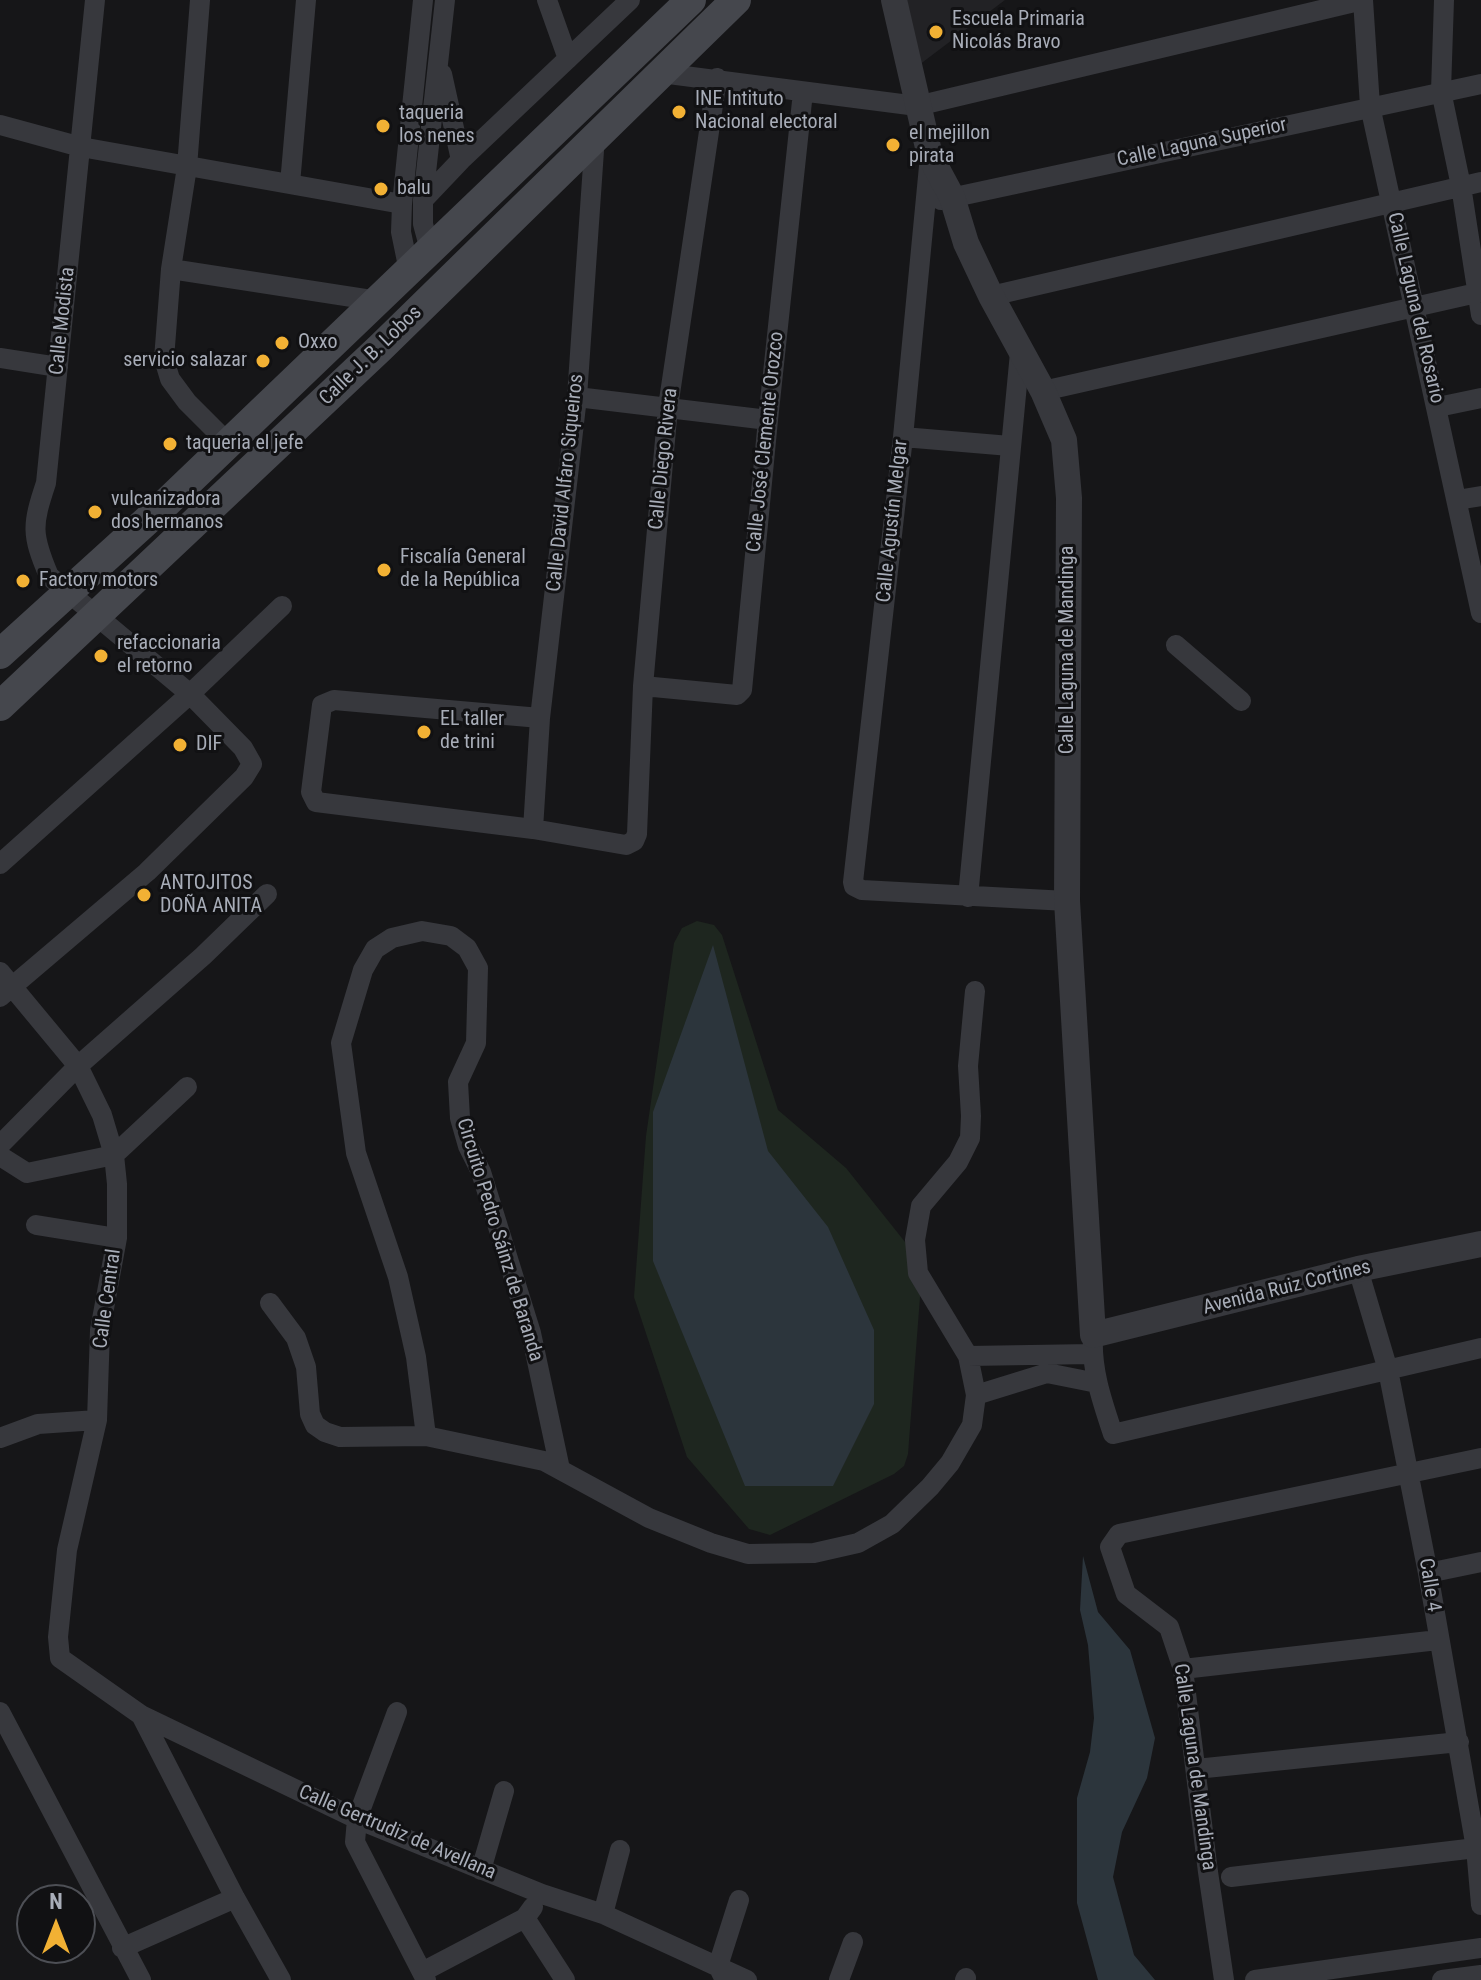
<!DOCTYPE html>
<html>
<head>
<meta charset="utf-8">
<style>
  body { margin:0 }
  #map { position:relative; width:1481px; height:1980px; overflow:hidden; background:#161618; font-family:"Roboto Condensed",sans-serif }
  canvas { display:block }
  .north { position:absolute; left:16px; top:1884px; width:80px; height:80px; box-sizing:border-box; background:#111113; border:2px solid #4d4f55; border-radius:50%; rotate:0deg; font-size:22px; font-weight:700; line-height:32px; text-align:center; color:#a8adb8 }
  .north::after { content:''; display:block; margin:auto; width:28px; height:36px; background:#f2b134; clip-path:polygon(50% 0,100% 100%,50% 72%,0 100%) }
</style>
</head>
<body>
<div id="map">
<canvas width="1481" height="1980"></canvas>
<div class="north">N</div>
</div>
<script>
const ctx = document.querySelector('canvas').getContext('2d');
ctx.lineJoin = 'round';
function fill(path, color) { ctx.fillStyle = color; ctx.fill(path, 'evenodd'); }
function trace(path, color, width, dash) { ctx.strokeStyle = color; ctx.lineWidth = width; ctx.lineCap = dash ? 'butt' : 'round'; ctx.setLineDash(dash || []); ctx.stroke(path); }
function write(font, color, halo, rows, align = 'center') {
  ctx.font = font + ' "Roboto Condensed",sans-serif'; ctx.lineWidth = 6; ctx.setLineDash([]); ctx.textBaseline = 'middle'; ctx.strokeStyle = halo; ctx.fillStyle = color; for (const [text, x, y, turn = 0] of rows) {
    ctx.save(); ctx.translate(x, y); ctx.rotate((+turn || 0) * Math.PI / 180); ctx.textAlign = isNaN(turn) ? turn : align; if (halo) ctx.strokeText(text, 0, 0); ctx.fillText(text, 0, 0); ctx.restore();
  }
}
fill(new Path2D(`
  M 901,0 L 1005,0 L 919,65 Z`), '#222225');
fill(new Path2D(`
  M 697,921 L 714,925 L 722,935 L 778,1110 L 846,1168 L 917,1257 L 922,1271 L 908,1454 L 904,1466 L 894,1474 L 770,1535 L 749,1529 L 687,1457 L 634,1297 L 646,1136 L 674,943 L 682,928 Z`), '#1e261f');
fill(new Path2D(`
  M 713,945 L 768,1151 L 828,1227 L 874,1330 L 874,1404 L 833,1486 L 745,1486 L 653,1261 L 653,1112 Z
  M 1083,1556 L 1098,1612 L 1130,1650 L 1155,1738 L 1147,1778 L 1122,1832 L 1113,1877 L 1134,1955 L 1155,1980 L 1098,1980 L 1077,1903 L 1077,1798 L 1090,1752 L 1094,1718 L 1088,1645 L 1080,1610 Z`), '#2c353c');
trace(new Path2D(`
  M 200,0 L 187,167 L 171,269 L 164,359 L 170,379 L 187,402 L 228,443
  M 547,0 L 568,59
  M 1363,0 L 1370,106 L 1481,613
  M 1444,0 L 1441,91 L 1461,186 L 1481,315
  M 661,73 L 917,106 L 1363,0
  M 442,74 L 461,160
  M 0,125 L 81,147 L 402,204
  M 930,156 L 903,437 L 853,882 L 854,886 L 862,890 L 1067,901
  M 290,184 L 306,0
  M 423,200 L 461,160 L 630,0
  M 941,200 L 1481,84
  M 430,250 L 423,224 L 423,200 L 445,0
  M 171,269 L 378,301
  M 409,271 L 401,232 L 402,204 L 423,0
  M 991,296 L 1481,182
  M 0,358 L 58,367
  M 1043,391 L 1481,292
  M 577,397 L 768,420
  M 1438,407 L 1481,398
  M 903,437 L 1010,446
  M 1457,500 L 1481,496
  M 1176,645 L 1241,701
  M 643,686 L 737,695 L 742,690 L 768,420 L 803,92
  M 540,718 L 334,700 L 322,705 L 311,792 L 316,802 L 533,829 L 626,845 L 634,841 L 637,834 L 643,686 L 668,407 L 717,78
  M 533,829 L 540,718 L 577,397 L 595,136
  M 0,864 L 190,694 L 282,606
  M 968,897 L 1020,353
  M 0,972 L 78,1066 L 102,1115 L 114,1155 L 117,1184 L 117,1238 L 100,1330 L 97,1420 L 67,1550 L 58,1637 L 60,1658 L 141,1715 L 357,1819 L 542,1894 L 603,1914 L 747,1980
  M 0,997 L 147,872 L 244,777 L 252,764 L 243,748 L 190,694 L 49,576 C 31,534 32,525 46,483 L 95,0
  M 0,1145 L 78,1066 L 203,956 L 267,894
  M 0,1156 L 27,1173 L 114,1155 L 187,1087
  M 36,1225 L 117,1238
  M 1358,1269 L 1388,1370 L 1428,1573 L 1476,1848 L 1481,1905
  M 270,1303 L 296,1338 L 306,1367 L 310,1414 L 315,1425 L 325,1432 L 340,1437 L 426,1436 L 544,1461 L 649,1518 L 711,1543 L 748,1554 L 814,1553 L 858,1543 L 892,1524 L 930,1487 L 950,1463 L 972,1425 L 976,1395 L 968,1356 L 918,1273 L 915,1240 L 921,1206 L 958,1162 L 970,1138 L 971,1116 L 968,1066 L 975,991
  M 1093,1335 C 1091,1370 1102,1401 1113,1434 L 1481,1348
  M 968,1356 L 1092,1354
  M 976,1395 L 1047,1373 L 1097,1383
  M 426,1436 L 416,1357 L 398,1277 L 356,1153 L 341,1043 L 363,970 L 375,949 L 392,938 L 422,931 L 451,936 L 467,948 L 478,968 L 476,1043 L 458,1082 L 460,1118 L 468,1146 L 481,1172 L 531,1333 L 560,1469
  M 0,1438 L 38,1424 L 97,1420
  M 1428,1573 L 1481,1562
  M 1183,1669 L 1438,1640
  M 0,1712 L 141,1980
  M 397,1712 L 357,1819 L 355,1842 L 426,1980
  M 141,1715 L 235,1898 L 281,1980
  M 1196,1769 L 1459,1742
  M 481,1870 L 504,1791
  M 1231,1877 L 1476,1848
  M 533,1907 L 525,1918 L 565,1980
  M 603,1914 L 620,1850
  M 122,1948 L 235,1898
  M 422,1972 L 525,1918
  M 723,1976 L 718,1966 L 739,1900
  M 839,1980 L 853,1942
  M 965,1980 L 966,1978
  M 1224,1980 L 1208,1872 L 1183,1669 L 1169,1627 L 1126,1594 L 1110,1547 L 1119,1534 L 1481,1458
  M 1255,1980 L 1481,1948
  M 1442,1980 L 1481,1975`), '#37383d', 20);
trace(new Path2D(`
  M 894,0 L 930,156 L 952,197 L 966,243 L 991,296 L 1043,391 L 1064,440 L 1069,498 L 1067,901 L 1093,1335 L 1358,1269 L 1481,1244`), '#37383d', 26);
trace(new Path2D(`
  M 0,654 L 163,506 L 691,0
  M 0,706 L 380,348 L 736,0`), '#45474d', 30);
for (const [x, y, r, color] of [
  [936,32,8,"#f2b134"],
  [679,112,8,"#f2b134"],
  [383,126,8,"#f2b134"],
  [893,145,8,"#f2b134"],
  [381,189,8,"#f2b134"],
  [282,343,8,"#f2b134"],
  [263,361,8,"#f2b134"],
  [170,444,8,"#f2b134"],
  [95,512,8,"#f2b134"],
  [384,570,8,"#f2b134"],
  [23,581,8,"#f2b134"],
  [101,656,8,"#f2b134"],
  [424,732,8,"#f2b134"],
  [180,745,8,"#f2b134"],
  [144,895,8,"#f2b134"]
]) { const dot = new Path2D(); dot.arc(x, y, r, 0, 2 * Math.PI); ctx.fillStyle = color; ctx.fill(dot); trace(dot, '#111113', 3); }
write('20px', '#a8adb8', '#111113', [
  ["Escuela Primaria",952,20],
  ["Nicolás Bravo",952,43],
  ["INE Intituto",695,100],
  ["Nacional electoral",695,123],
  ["taqueria",399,114],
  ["los nenes",399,137],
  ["el mejillon",909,134],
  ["pirata",909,157],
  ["balu",397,189],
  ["Oxxo",298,343],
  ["servicio salazar",247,361,"right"],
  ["taqueria el jefe",186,444],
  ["vulcanizadora",111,500],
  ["dos hermanos",111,523],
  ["Fiscalía General",400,558],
  ["de la República",400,581],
  ["Factory motors",39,581],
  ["refaccionaria",117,644],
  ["el retorno",117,667],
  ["EL taller",440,720],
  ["de trini",440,743],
  ["DIF",196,745],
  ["ANTOJITOS",160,884],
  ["DOÑA ANITA",160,907]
], 'left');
write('20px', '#a8adb8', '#111113', [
  ["Calle Laguna Superior",1202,143,-12],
  ["Calle Laguna del Rosario",1415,308,77],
  ["Calle Modista",63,321,-84],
  ["Calle J. B. Lobos",371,356,-44],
  ["Calle José Clemente Orozco",766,442,-84],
  ["Calle Diego Rivera",664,459,-84],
  ["Calle David Alfaro Siqueiros",566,483,-84],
  ["Calle Agustín Melgar",893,521,-84],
  ["Calle Laguna de Mandinga",1068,650,-90],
  ["Circuito Pedro Sáinz de Baranda",499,1240,73],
  ["Avenida Ruiz Cortines",1287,1288,-14],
  ["Calle Central",108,1299,-82],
  ["Calle 4",1429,1585,81],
  ["Calle Laguna de Mandinga",1194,1767,82],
  ["Calle Gertrudiz de Avellana",397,1833,23]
]);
</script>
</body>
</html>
